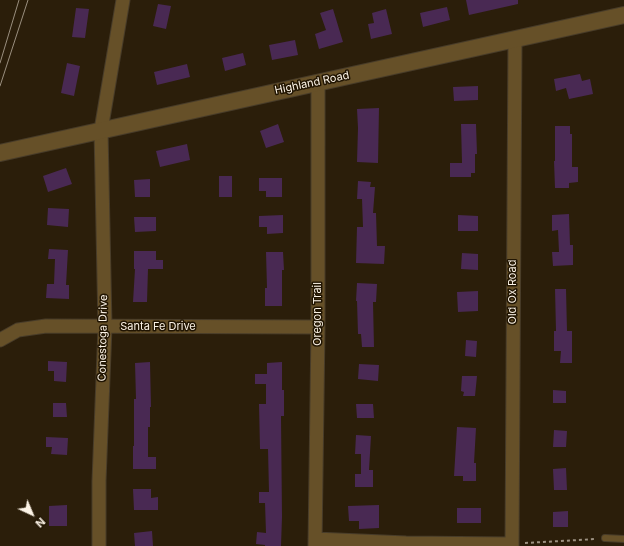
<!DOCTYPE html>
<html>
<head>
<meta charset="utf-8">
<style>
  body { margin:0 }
  #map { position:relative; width:624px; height:546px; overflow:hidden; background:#2b1e0a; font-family:Inter,sans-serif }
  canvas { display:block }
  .north { position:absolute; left:12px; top:494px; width:40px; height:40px; -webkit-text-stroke:3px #211502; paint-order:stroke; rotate:136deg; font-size:11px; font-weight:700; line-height:16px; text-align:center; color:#fcf3e6 }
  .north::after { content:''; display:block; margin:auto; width:14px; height:18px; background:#fcf3e6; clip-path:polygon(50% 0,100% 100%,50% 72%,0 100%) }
</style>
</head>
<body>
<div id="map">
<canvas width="624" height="546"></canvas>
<div class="north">N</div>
</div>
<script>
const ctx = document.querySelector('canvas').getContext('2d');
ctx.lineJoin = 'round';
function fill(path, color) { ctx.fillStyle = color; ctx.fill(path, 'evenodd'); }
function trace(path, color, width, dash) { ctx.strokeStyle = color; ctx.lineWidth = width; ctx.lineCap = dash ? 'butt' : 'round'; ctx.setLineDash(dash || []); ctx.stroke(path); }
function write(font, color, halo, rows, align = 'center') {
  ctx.font = font + ' Inter,sans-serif'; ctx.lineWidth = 3; ctx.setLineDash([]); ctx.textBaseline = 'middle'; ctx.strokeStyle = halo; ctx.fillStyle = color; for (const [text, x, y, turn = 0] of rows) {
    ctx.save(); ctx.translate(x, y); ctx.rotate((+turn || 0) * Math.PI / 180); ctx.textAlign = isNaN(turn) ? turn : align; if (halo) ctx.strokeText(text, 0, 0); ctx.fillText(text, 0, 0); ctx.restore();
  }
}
fill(new Path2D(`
  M 466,0 L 518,0 L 518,4 L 469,15 Z
  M 158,4 L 171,6 L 166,29 L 153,26 Z
  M 447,7 L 450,20 L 423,27 L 420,13 Z
  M 76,8 L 89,9 L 85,38 L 72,37 Z
  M 333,9 L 343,42 L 319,49 L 315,34 L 326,30 L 320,13 Z
  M 386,9 L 392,34 L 371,39 L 368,24 L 374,23 L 372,13 Z
  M 295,40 L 298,55 L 272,60 L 269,45 Z
  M 243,53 L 246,65 L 225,71 L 222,58 Z
  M 67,63 L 80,66 L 74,96 L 61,93 Z
  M 187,64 L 190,77 L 157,85 L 154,72 Z
  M 580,74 L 582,81 L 590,79 L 593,94 L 569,99 L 566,88 L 556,91 L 554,79 Z
  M 478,86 L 478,100 L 454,101 L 453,87 Z
  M 379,108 L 378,163 L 357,162 L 358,128 L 357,109 Z
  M 278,124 L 284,142 L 266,148 L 260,131 Z
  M 461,124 L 476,124 L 477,154 L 475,154 L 475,173 L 471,173 L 471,177 L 450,177 L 450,163 L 462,163 Z
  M 555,126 L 570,126 L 570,134 L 572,134 L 572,167 L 578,167 L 578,182 L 569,183 L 569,188 L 555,188 L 554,161 L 555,161 Z
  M 187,144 L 190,160 L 160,167 L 156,151 Z
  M 66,168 L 72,184 L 48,192 L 43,176 Z
  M 219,176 L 232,176 L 232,197 L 219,197 Z
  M 259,178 L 282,178 L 282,197 L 266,197 L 266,191 L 259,191 Z
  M 150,179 L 150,197 L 135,197 L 134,180 Z
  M 358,181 L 371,182 L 370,187 L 375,187 L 373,213 L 376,213 L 377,246 L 385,246 L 384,264 L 356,263 L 357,227 L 363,227 L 362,199 L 357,199 Z
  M 48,208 L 69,209 L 68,227 L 47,225 Z
  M 569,214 L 570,245 L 573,245 L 573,265 L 553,266 L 552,252 L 559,252 L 558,230 L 552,231 L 552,215 Z
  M 283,215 L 283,233 L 267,234 L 267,227 L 259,227 L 259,216 Z
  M 458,215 L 478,216 L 478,231 L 458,231 Z
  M 134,217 L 156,217 L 156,231 L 135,232 Z
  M 49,249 L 68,250 L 66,285 L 69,285 L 69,299 L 46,298 L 47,284 L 54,284 L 55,259 L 48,259 Z
  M 134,251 L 156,251 L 156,260 L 163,260 L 163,269 L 148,269 L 147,302 L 133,302 L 135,269 L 134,269 Z
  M 266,252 L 283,252 L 284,270 L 282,270 L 282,306 L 265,306 L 265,288 L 267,288 Z
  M 462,253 L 478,254 L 478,270 L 461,269 Z
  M 357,283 L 377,284 L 376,302 L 373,302 L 374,347 L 362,347 L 361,334 L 358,334 L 357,301 L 356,301 Z
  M 555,289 L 566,289 L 567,331 L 572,331 L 572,363 L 560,363 L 561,351 L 554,351 L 554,331 L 556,331 Z
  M 478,291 L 478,311 L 458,312 L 457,292 Z
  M 466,340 L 477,341 L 476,357 L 465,356 Z
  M 48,361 L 67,362 L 66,382 L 54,381 L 54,371 L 48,371 Z
  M 150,362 L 151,407 L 150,407 L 150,427 L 148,427 L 148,457 L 156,457 L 156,469 L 133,469 L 133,446 L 134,446 L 134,399 L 136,399 L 135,363 Z
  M 282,362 L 282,390 L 284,390 L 284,416 L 281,416 L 282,517 L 281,546 L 265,546 L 265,545 L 256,544 L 257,532 L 266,533 L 265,503 L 259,503 L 259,492 L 269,492 L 268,449 L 260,449 L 259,404 L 266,404 L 266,384 L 255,384 L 255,374 L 267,374 L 267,363 Z
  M 359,364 L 379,365 L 378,381 L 358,379 Z
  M 462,376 L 477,376 L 475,396 L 463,396 L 464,392 L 461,391 Z
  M 553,390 L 566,391 L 566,403 L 553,403 Z
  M 53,403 L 66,403 L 67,417 L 53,417 Z
  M 356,404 L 373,404 L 374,418 L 357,418 Z
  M 457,427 L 476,428 L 474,463 L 476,463 L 476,481 L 463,481 L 463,476 L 454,476 Z
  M 554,430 L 567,431 L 566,447 L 553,447 Z
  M 356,435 L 371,436 L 369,470 L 373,470 L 373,487 L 355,487 L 355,474 L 361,474 L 361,454 L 355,454 Z
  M 46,437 L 68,438 L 67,455 L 51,454 L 52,447 L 46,447 Z
  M 566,468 L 567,490 L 554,490 L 553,469 Z
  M 133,489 L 151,489 L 151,498 L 158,497 L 158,510 L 134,510 Z
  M 67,505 L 67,526 L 49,526 L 49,506 Z
  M 379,505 L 379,528 L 359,529 L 359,521 L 349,521 L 348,506 Z
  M 457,508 L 481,508 L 481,523 L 457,523 Z
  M 568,511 L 568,527 L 553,527 L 553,512 Z
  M 152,531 L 153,546 L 135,546 L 134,533 Z`), '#492953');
const service = new Path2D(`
  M 605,538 L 624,539`);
const minor = new Path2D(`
  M 0,340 L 18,330 L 46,326 L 318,327
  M 315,539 L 406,543 L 512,544
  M 99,546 L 99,481 L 105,327 L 101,130 L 123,0
  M 315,546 L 318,327 L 318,82
  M 512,546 L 515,39`);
const tertiary = new Path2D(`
  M 0,153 L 624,15`);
trace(service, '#483c29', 8);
trace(minor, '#483c29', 15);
trace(tertiary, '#483c29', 18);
trace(new Path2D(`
  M 525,543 L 596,539`), '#9c9181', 2, [3, 3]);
trace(service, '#665028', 6);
trace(minor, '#665028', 13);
trace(tertiary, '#665028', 16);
trace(new Path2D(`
  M 0,63 L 19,0
  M 0,86 L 28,0`), '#9a8f7f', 1);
write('11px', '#fcf3e6', '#211502', [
  ["Highland Road",312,83,-12],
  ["Old Ox Road",513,292,-90],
  ["Oregon Trail",318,314,-90],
  ["Santa Fe Drive",158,327],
  ["Conestoga Drive",103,338,-89]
]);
</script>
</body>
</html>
